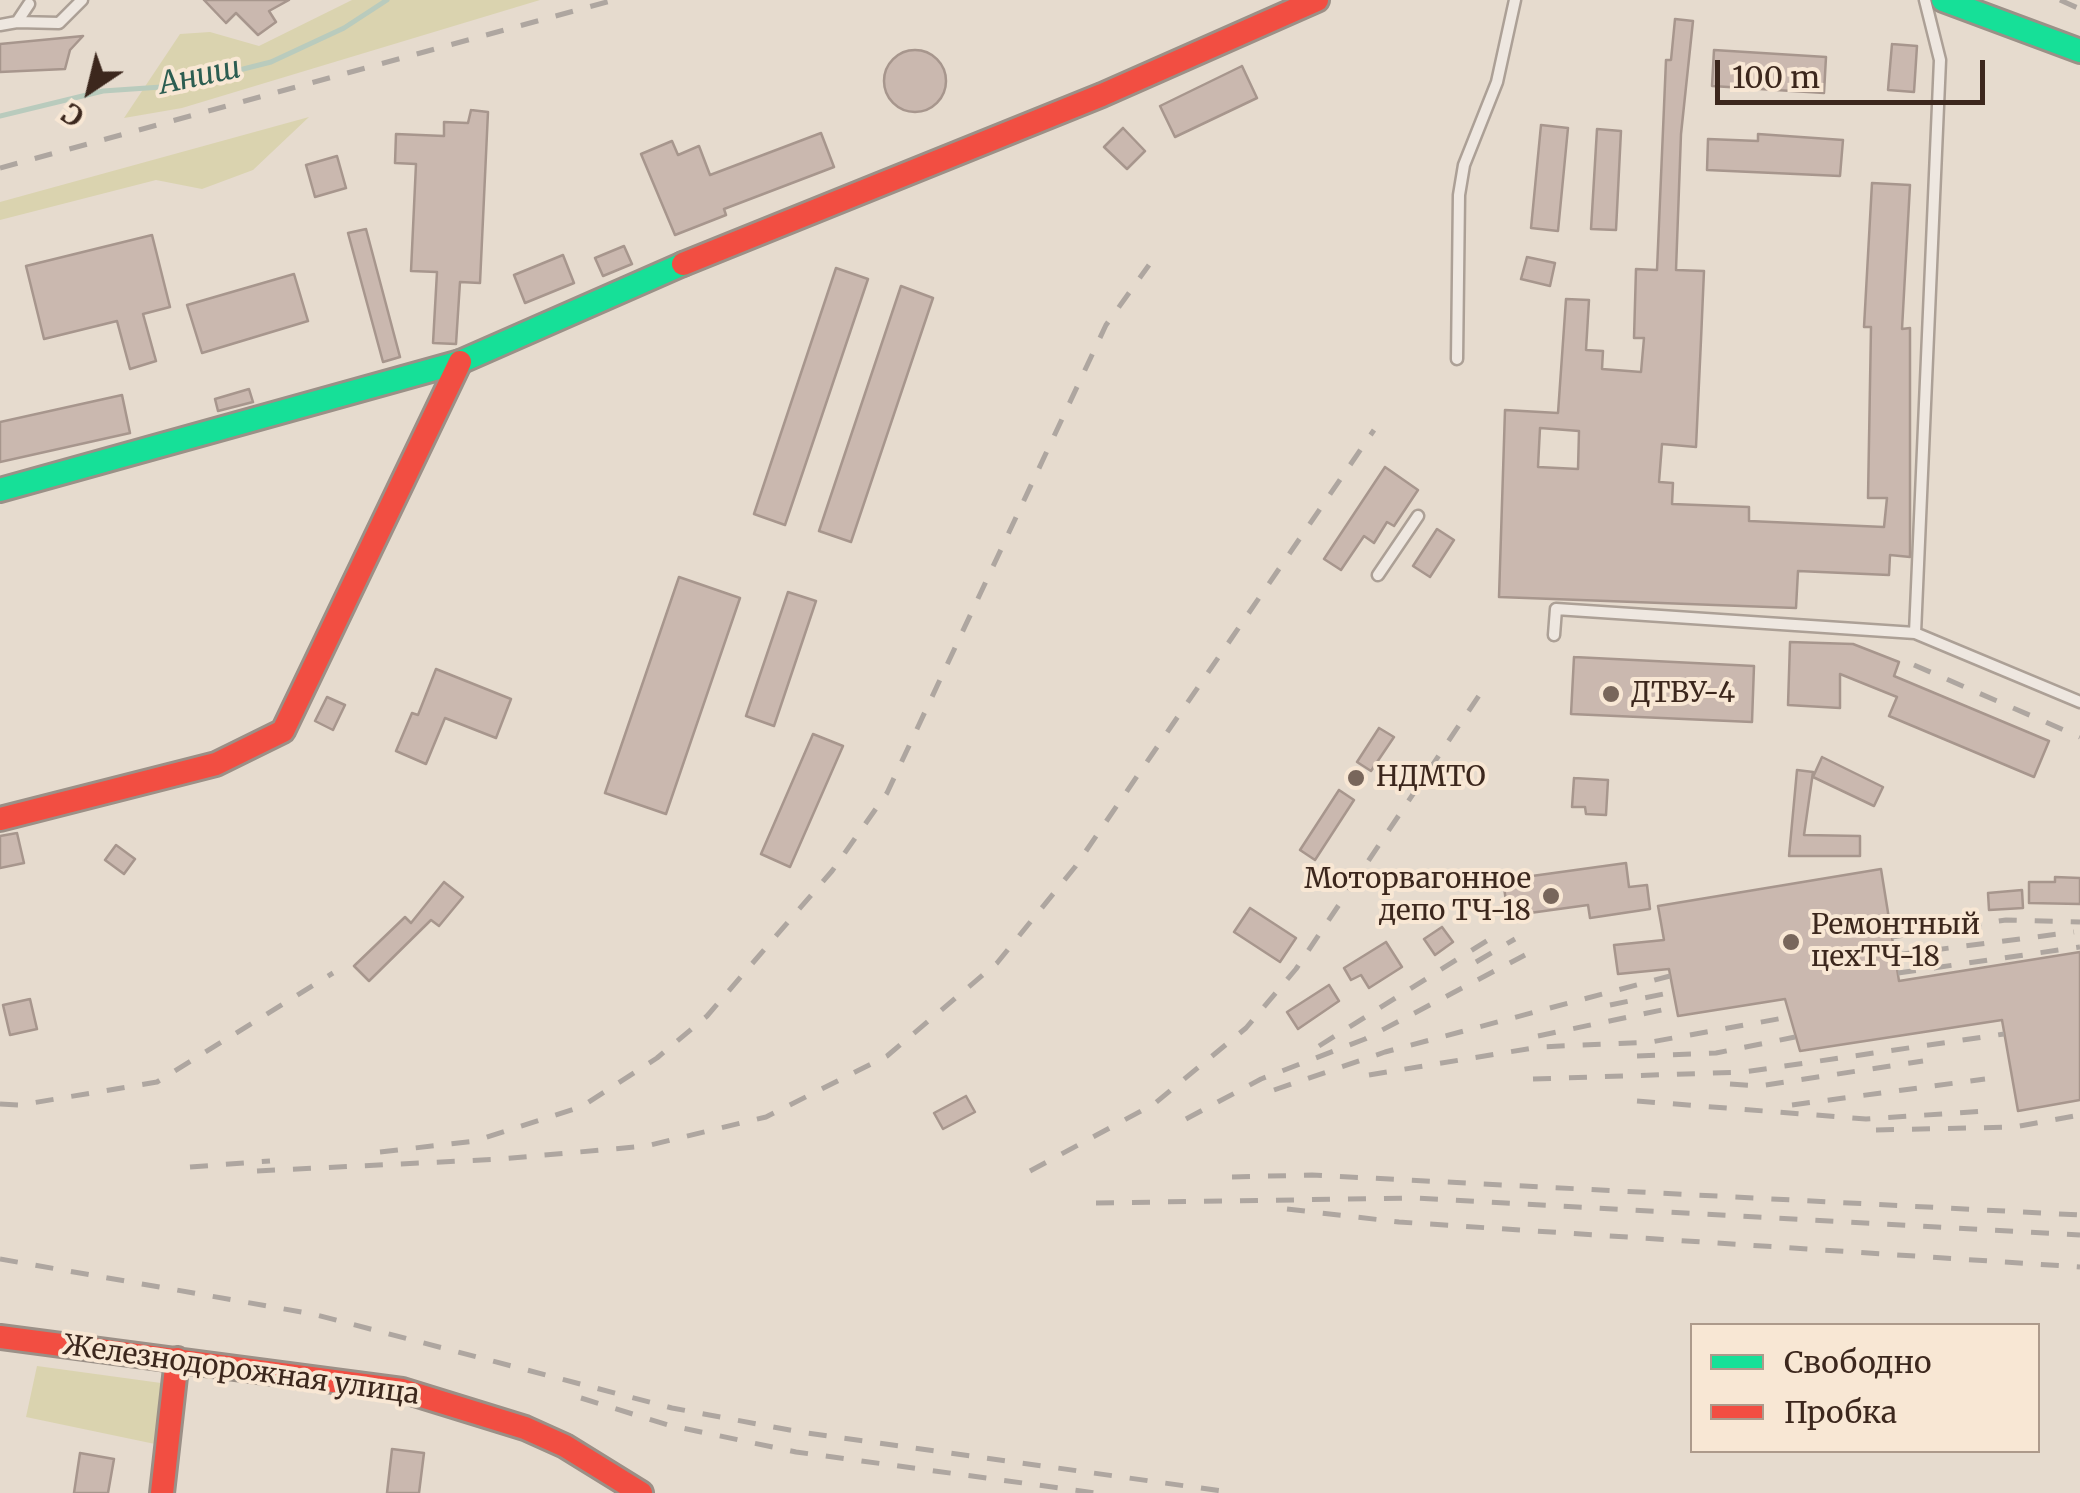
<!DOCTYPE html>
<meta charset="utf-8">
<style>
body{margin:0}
#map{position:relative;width:2080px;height:1493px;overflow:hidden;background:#e6dbce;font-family:Merriweather,serif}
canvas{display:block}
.legend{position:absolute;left:1690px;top:1323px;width:350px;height:130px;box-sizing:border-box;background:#f8e7d4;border:2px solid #ad9a8b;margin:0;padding:12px 18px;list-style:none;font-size:30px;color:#3c271d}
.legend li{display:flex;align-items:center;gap:20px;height:50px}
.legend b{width:50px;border:2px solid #ad9a8b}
.north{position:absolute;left:40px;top:40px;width:100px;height:100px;-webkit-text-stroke:8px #f8e7d4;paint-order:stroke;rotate:215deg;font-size:28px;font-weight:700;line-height:40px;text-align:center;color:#3c271d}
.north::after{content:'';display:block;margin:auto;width:35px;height:45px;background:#3c271d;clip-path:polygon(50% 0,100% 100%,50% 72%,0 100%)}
.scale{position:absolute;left:1715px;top:60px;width:270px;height:45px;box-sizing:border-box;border:5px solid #3c271d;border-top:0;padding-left:12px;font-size:30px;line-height:35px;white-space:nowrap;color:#3c271d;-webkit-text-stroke:8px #f8e7d4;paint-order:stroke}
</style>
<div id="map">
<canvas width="2080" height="1493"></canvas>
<ul class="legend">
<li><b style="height:12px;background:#16e098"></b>Свободно</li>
<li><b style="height:12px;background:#f24e42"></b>Пробка</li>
</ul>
<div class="north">С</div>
<div class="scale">100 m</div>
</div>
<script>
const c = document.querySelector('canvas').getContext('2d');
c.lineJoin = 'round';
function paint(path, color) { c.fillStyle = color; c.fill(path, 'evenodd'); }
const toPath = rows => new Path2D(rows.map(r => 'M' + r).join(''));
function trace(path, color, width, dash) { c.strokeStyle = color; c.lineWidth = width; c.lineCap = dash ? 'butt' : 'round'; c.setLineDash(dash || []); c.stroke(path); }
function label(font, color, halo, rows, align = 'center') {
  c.font = font + ' Merriweather,serif'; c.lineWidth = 8; c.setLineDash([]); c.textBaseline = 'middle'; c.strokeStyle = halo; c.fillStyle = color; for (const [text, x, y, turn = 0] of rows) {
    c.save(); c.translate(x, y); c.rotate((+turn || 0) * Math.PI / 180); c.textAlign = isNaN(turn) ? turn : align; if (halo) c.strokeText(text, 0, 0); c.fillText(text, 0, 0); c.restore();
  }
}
const green = toPath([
 [352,0,540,0,182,108,124,118,180,34,210,32,259,46],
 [309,117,253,170,202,189,156,180,0,220,0,202],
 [37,1366,161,1383,155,1444,26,1417]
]);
const stream = toPath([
 [0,116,103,91,176,86,271,62,344,28,387,0]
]);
const building = toPath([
 [204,0,289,0,269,11,276,22,258,35,236,13,226,23,204,0],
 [1675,19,1693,21,1681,134,1676,270,1704,271,1701,340,1696,447,1662,444,1659,482,1673,483,1672,504,1749,507,1749,521,1884,527,1887,498,1868,498,1871,327,1864,327,1872,183,1910,185,1902,329,1910,328,1910,557,1890,555,1889,575,1798,571,1796,608,1499,597,1505,410,1558,413,1566,299,1589,300,1586,350,1603,351,1602,369,1641,372,1644,338,1634,338,1636,269,1657,270,1666,60,1671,60,1675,19],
 [1540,428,1579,431,1578,469,1538,467,1540,428],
 [83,36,70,50,65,69,0,72,0,44,83,36],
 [1892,44,1917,46,1914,92,1888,90,1892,44],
 [1714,50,1826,57,1824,93,1712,86,1714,50],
 '884 81a31 31 0 1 1 62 0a31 31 0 1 1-62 0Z',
 [1242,66,1257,98,1175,137,1160,106,1242,66],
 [471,110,488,112,480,283,460,282,456,344,433,343,437,272,411,271,416,164,395,163,396,134,444,136,444,122,468,123,471,110],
 [1541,125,1568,128,1558,231,1531,228,1541,125],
 [1123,128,1145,151,1127,169,1104,147,1123,128],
 [1597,129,1621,131,1616,230,1591,229,1597,129],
 [821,133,834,167,724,209,726,215,675,235,641,154,672,141,678,155,699,146,710,175,821,133],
 [1758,134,1843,140,1840,176,1707,170,1708,139,1758,141,1758,134],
 [337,156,346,188,315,197,306,165,337,156],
 [366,229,400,357,383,362,348,233,366,229],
 [152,235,170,307,143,314,156,361,130,369,117,321,44,339,26,266,152,235],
 [624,246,632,264,603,276,595,258,624,246],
 [563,255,574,283,525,303,514,275,563,255],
 [1527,257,1555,263,1550,286,1521,279,1527,257],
 [836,268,868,279,785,525,754,514,836,268],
 [294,274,308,321,202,353,187,305,294,274],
 [901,286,933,298,851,542,819,531,901,286],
 [249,389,253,402,218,411,215,399,249,389],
 [122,395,130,433,0,462,0,422,122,395],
 [1385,467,1418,490,1394,526,1387,522,1374,543,1364,536,1341,570,1324,559,1385,467],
 [1437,529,1454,540,1430,577,1413,566,1437,529],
 [679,577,740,598,666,814,605,793,679,577],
 [788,592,816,601,774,726,746,716,788,592],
 [1790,642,1853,644,1899,662,1894,676,2049,741,2034,777,1889,716,1897,697,1840,674,1840,708,1788,705,1790,642],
 [1574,657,1754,666,1752,722,1571,714,1574,657],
 [436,669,511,699,496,738,445,718,426,764,396,751,412,713,418,715,436,669],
 [327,697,345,705,333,730,315,721,327,697],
 [1379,728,1394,737,1371,771,1357,762,1379,728],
 [813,734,843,746,790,867,761,854,813,734],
 [1822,757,1883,787,1874,806,1813,777,1822,757],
 [1797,770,1813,772,1804,835,1860,836,1860,856,1789,856,1797,770],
 [1574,778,1608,780,1606,815,1586,814,1585,807,1572,807,1574,778],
 [1339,790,1354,800,1315,860,1300,850,1339,790],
 [17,833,24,863,0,868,0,836,17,833],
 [116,845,135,859,124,874,105,860,116,845],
 [1626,863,1629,887,1647,885,1650,909,1590,918,1588,905,1508,916,1503,880,1626,863],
 [1881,869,1899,981,2080,952,2080,1100,2018,1111,2002,1020,1800,1051,1785,999,1678,1016,1669,969,1618,974,1614,945,1664,940,1658,906,1881,869],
 [2055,877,2080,878,2080,904,2029,903,2029,882,2055,882,2055,877],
 [444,882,463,897,439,926,431,920,369,981,354,966,405,917,411,923,444,882],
 [2022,890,2023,908,1989,910,1988,893,2022,890],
 [1250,908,1296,938,1280,962,1234,932,1250,908],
 [1442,927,1453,942,1435,955,1424,939,1442,927],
 [1386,942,1402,967,1369,988,1361,975,1351,980,1344,968,1386,942],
 [1329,985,1339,1001,1298,1029,1287,1012,1329,985],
 [30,999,37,1029,10,1035,3,1005,30,999],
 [966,1096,975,1112,943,1129,934,1113,966,1096],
 [392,1449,424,1453,419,1493,387,1493,392,1449],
 [80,1453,114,1459,108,1493,74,1493,80,1453]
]);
const lane = toPath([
 [17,22,59,23,82,0],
 [0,25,17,22,29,4],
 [1457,359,1459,195,1464,165,1497,82,1515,0],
 [1378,575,1418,516],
 [1915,633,1940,60,1925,0],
 [1554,635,1556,609,1915,633,2080,702]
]);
const fast = toPath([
 [1943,0,2080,51],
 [0,490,460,362,683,264]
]);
const jam = toPath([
 [683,264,1102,95,1317,0],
 [0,819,216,764,283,731,460,362],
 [0,1337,402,1390,525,1428,565,1446,641,1493],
 [162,1493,177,1359]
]);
const rail = toPath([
 [2060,0,2080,9],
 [0,168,614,0],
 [1914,665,2080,737],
 [1892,937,2006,920,2080,922],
 [1895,955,2074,932],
 [1476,962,1515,939],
 [1898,973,2080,947],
 [1610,1005,1673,992],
 [1538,1036,1676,1007],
 [1319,1046,1488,940],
 [1637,1056,1716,1053,1795,1037],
 [1369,1075,1539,1047,1651,1042,1789,1017],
 [1533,1079,1744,1072,2004,1034],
 [1730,1084,1759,1086,1923,1061],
 [1274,1090,1385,1052,1670,976],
 [1637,1101,1866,1119,1986,1111],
 [0,1104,20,1105,157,1082,333,973],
 [1792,1105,1985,1079],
 [1186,1119,1261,1079,1365,1039,1525,955],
 [1876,1130,2014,1127,2080,1115],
 [380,1152,475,1141,581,1107,657,1058,707,1016,832,871,887,793,1106,325,1149,265],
 [190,1167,270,1161],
 [257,1171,501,1159,646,1146,766,1117,887,1056,997,963,1075,867,1374,430],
 [1030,1171,1154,1104,1246,1028,1296,969,1484,688],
 [1232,1177,1312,1175,2080,1215],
 [1096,1203,1415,1198,2080,1235],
 [1287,1209,1399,1222,2080,1267],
 [0,1259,313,1314,672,1408,800,1432,1236,1493],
 [581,1398,668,1425,796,1452,1096,1493]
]);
const markers = [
 [1611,694,10,"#78665b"],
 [1356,778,10,"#78665b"],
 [1551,896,10,"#78665b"],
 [1791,942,10,"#78665b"]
];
const poiNames = [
 ["ДТВУ-4",1631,694],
 ["НДМТО",1376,778],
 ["Моторвагонное",1531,880,"right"],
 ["депо ТЧ-18",1531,912,"right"],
 ["Ремонтный",1811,926],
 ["цехТЧ-18",1811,958]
];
const streetNames = [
 ["Железнодорожная улица",241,1371,8]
];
const waterNames = [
 ["Аниш",200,77,-12]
];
paint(green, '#dad3af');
trace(stream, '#b9cbbd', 5);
paint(building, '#cab8af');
trace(building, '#a7968d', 2.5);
trace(lane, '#aca096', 15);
trace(fast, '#9b9087', 28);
trace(jam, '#9b9087', 28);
trace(lane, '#eee7e0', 10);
trace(fast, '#16e098', 22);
trace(jam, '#f24e42', 22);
trace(rail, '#aea6a0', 5, [18, 18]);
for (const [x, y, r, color] of markers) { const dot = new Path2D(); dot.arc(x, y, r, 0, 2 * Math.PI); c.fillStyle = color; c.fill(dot); trace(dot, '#f8e7d4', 4); }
label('28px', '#3c271d', '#f8e7d4', poiNames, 'left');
label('28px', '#3c271d', '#f8e7d4', streetNames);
label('italic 30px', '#2c5d51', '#f8e7d4', waterNames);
</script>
